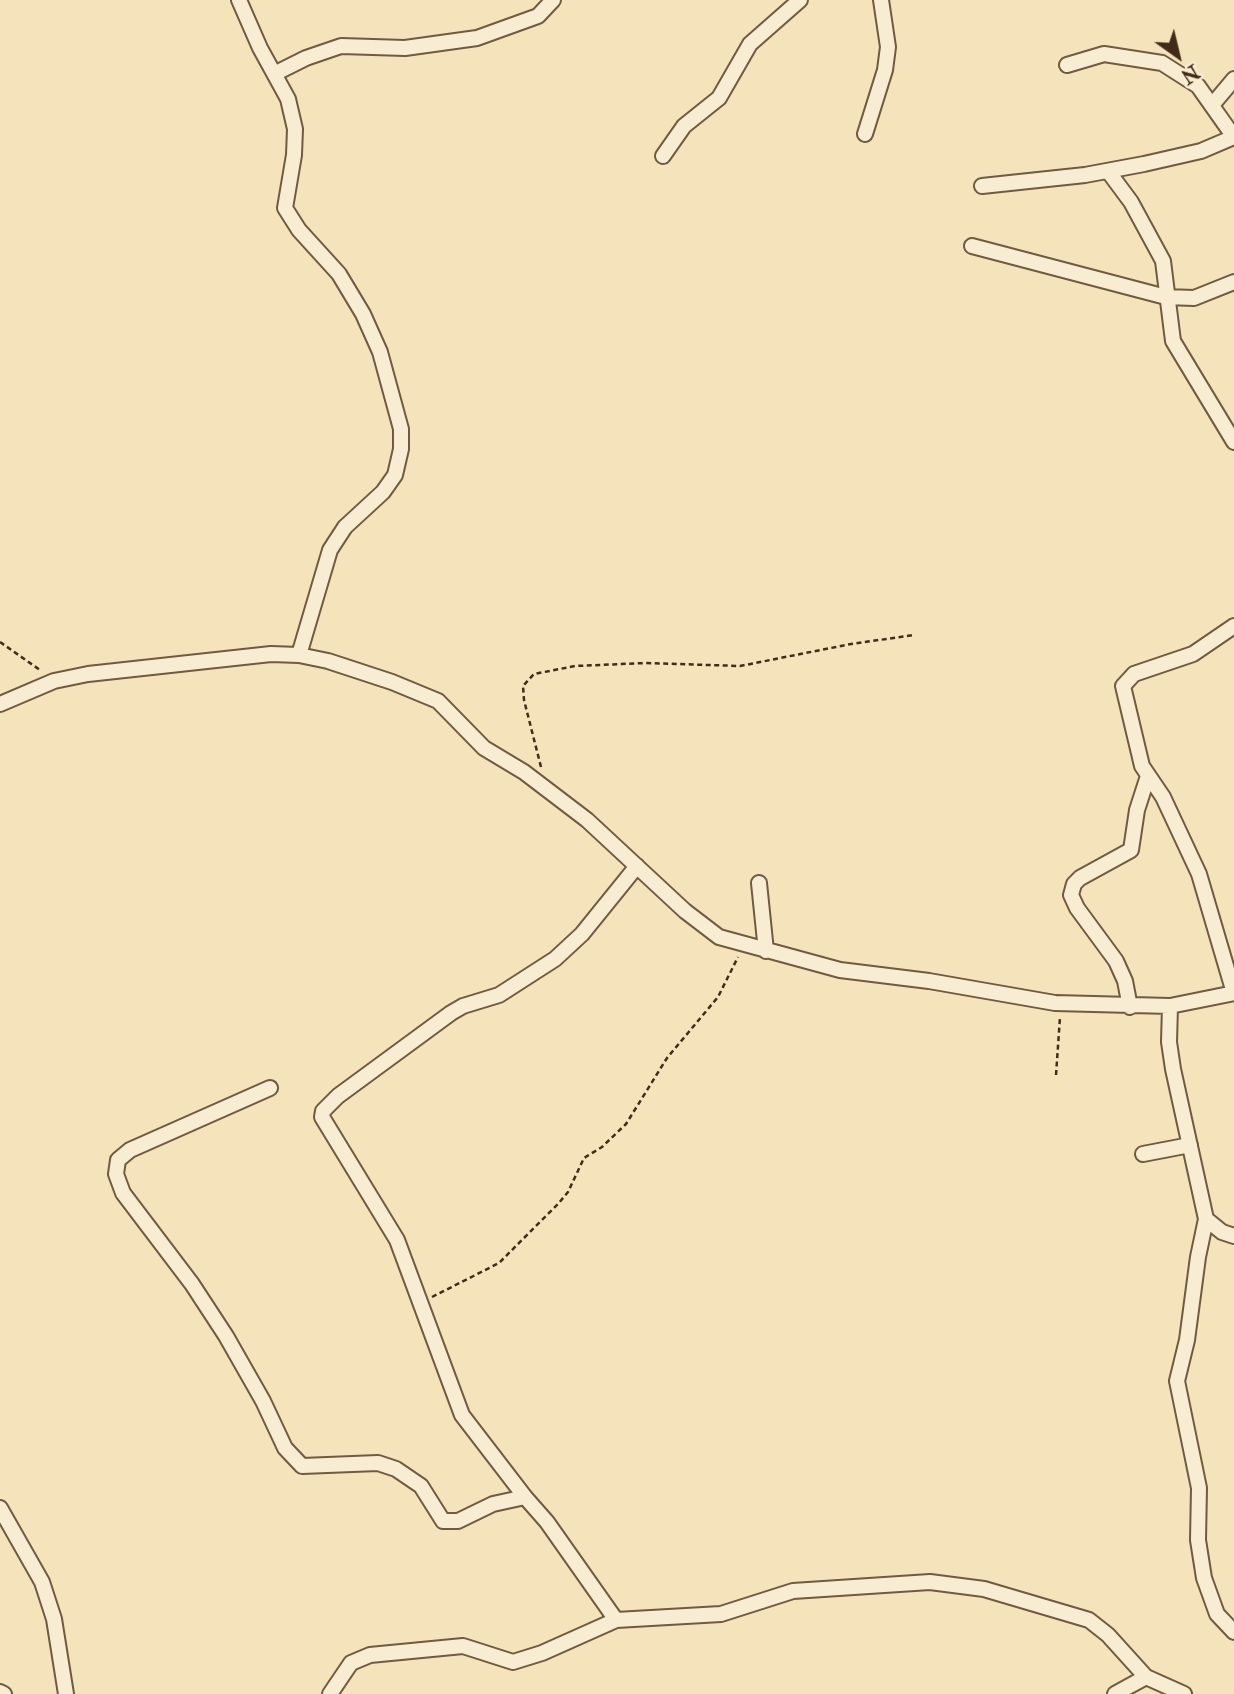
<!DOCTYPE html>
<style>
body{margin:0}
#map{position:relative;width:1234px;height:1694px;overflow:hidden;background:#f5e4bb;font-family:"IM FELL Double Pica",serif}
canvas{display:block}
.north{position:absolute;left:1143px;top:21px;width:70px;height:70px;-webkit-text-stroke:5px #f8edd3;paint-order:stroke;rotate:146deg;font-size:19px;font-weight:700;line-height:28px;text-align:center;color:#432c17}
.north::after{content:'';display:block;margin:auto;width:24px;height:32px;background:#432c17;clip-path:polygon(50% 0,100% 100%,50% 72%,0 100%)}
</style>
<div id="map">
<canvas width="1234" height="1694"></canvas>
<div class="north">N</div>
</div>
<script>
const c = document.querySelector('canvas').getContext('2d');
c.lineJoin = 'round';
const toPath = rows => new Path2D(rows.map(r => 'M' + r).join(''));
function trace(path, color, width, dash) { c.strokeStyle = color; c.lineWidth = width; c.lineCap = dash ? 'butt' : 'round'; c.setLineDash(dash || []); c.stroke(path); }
const path = toPath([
 [0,642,40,670],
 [541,767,524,700,523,686,534,674,575,666,646,663,740,666,851,644,914,635],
 [1056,1075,1060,1017],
 [432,1297,499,1263,558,1204,568,1192,584,1158,602,1147,626,1124,667,1058,718,997,738,957]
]);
const street = toPath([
 [239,0,260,48,288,99,295,129,294,155,285,208,299,230,339,274,363,314,380,352,401,429,401,449,395,475,383,492,345,527,330,550,299,655],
 [1067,65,1104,54,1162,63,1198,86,1234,137],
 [276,73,306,58,341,46,405,48,477,38,538,16,553,0],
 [1213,104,1234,79],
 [865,134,885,70,888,47,881,0],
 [663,156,684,126,719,98,750,44,800,0],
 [1108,171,1131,202,1163,261,1173,341,1234,442],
 [982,186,1085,175,1144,164,1201,151,1234,137],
 [972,246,1166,297,1194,298,1234,282],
 [1234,626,1193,654,1134,674,1123,686,1142,766,1163,797,1199,874,1234,993],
 [0,704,54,681,88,674,271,654,299,655,328,661,392,682,438,701,484,748,524,772,587,820,685,911,719,937,840,970,929,981,1055,1003,1170,1006,1234,993],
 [759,883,766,951],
 [1170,1006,1169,1042,1173,1069,1206,1219,1222,1232,1234,1236],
 [1130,1007,1125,981,1116,961,1077,908,1071,895,1074,884,1080,878,1131,850,1137,810,1148,776],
 [270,1088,130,1150,118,1160,116,1174,123,1193,192,1284,226,1336,263,1401,285,1448,302,1466,378,1463,396,1469,421,1486,443,1521,458,1521,493,1504,525,1497,547,1522,616,1620],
 [1143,1154,1190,1145],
 [1206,1219,1198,1257,1187,1340,1177,1381,1199,1488,1198,1540,1204,1578,1217,1614,1234,1632],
 [525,1497,462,1415,397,1240,322,1117,323,1111,338,1096,451,1013,463,1006,499,995,555,959,582,934,637,866],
 [0,1508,42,1582,54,1619,66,1694],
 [0,1692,4,1694],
 [330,1694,351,1663,370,1655,463,1646,513,1662,542,1653,616,1620,721,1614,793,1591,930,1582,984,1589,1089,1620,1108,1635,1146,1677,1184,1694],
 [1115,1694,1146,1677]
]);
trace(street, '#705a40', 18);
trace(path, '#432c17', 2.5, [5, 3.5]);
trace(street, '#f8edd3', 14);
</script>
